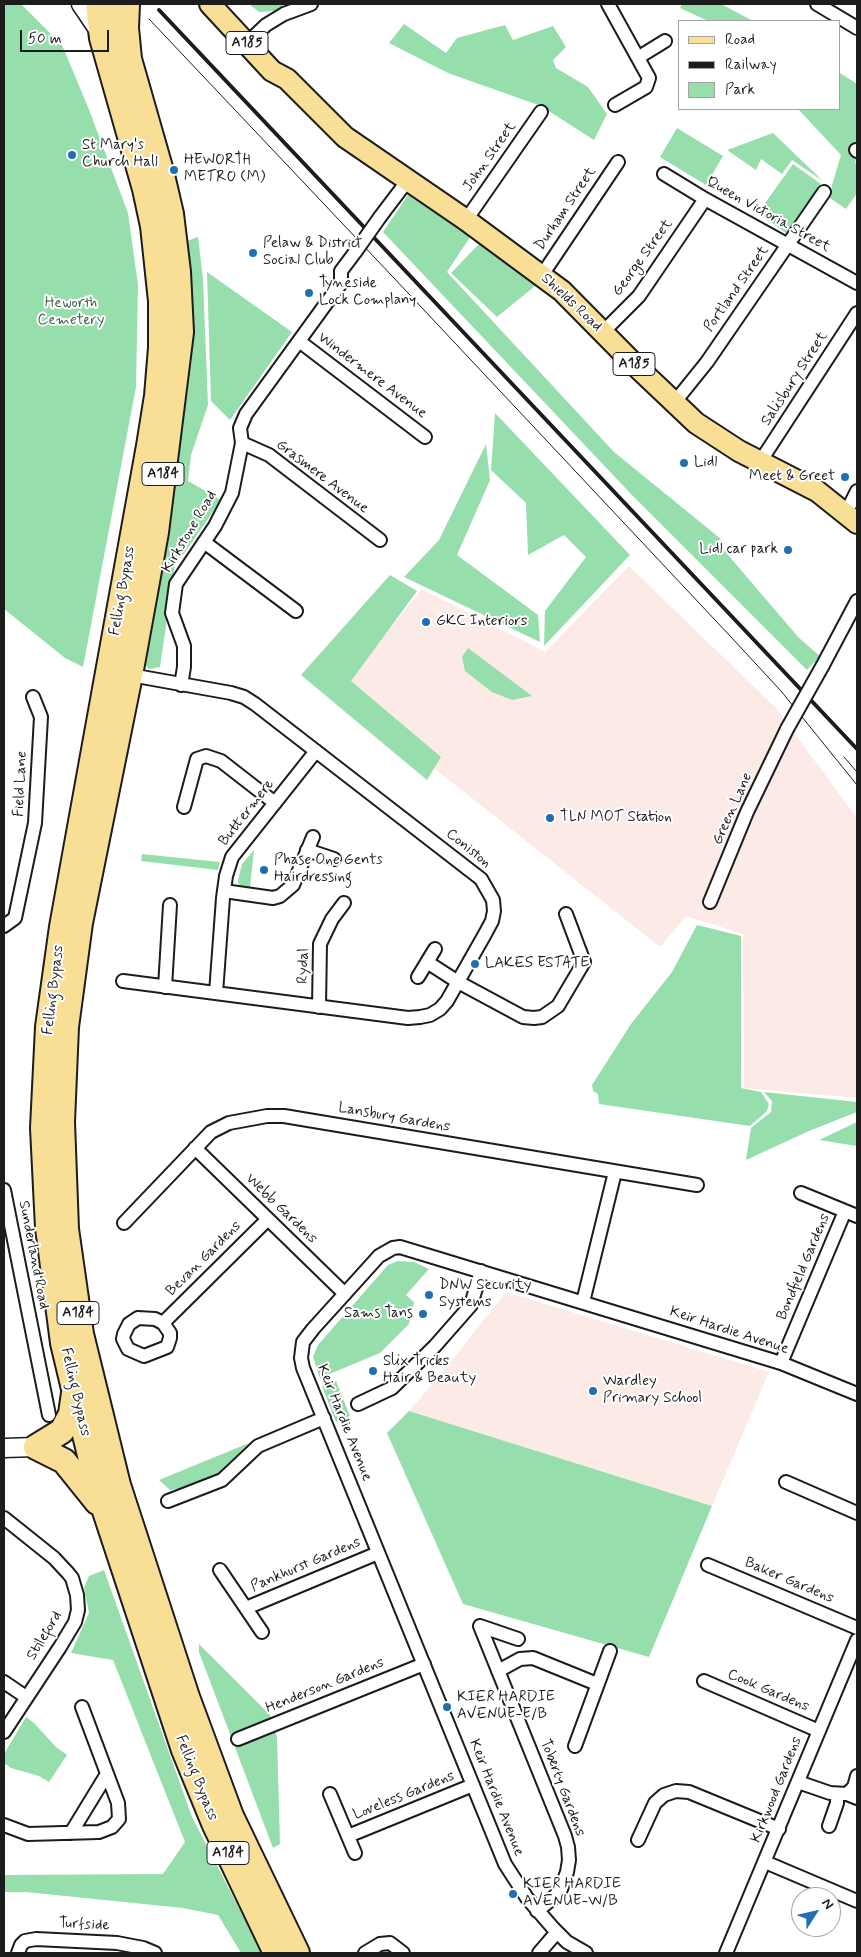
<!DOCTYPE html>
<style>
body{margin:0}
#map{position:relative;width:861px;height:1957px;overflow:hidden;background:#fff;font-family:Mynerve,sans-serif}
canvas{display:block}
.frame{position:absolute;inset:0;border:5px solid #1c1c1c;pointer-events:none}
.legend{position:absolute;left:678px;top:20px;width:162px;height:90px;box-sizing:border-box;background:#fff;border:1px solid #a4a4a4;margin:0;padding:6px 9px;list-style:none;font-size:15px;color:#1c1c1c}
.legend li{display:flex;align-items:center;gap:10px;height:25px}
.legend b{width:25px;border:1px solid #a4a4a4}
.north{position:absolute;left:791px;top:1887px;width:50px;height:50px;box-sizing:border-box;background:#fff;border:1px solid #a4a4a4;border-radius:50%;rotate:55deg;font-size:14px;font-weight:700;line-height:20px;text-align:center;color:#1c1c1c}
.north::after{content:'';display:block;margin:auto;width:18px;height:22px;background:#1f6fb2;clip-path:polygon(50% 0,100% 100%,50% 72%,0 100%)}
.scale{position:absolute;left:20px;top:30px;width:89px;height:22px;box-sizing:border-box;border:2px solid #1c1c1c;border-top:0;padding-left:6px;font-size:15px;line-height:18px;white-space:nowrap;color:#1c1c1c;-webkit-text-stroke:4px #fff;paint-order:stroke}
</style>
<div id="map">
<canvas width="861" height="1957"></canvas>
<div class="frame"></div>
<ul class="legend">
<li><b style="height:6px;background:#f9df96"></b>Road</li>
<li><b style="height:6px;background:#1c1c1c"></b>Railway</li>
<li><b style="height:14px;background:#96deac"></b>Park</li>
</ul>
<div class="north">N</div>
<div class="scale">50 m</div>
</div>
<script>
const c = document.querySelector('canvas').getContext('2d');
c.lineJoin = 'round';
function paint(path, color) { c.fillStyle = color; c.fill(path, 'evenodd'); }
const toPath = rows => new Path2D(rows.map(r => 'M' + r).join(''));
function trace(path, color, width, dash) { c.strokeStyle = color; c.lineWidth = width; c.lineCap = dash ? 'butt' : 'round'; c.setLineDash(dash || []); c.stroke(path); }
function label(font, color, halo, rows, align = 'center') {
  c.font = font + ' Mynerve,sans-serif'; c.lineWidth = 4; c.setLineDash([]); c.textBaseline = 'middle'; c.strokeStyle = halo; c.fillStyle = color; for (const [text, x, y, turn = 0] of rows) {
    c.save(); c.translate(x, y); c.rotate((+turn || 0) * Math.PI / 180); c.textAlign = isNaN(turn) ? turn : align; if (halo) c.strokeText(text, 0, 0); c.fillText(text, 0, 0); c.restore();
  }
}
const built = toPath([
 [629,566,775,707,857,818,857,1098,744,1088,743,934,686,916,660,947,338,692,422,589,545,652],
 [506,1292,769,1372,712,1506,409,1411,449,1364]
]);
const green = toPath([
 [4,4,21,4,62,45,88,107,128,213,138,285,136,387,83,667,65,658,4,609],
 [249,4,286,4,274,11,259,12],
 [682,4,721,4,753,21,708,21,680,8],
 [404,24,446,53,457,38,505,25,513,40,553,26,566,47,553,60,556,68,588,87,607,114,594,140,541,106,448,73,389,43],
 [840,73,857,84,857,146,852,152,857,157,855,162,857,166,857,193,846,209,830,198,832,185,841,155,798,109,840,109],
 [677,128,723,156,706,185,660,157],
 [773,133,823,181,792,160,782,174,761,159,756,170,727,150],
 [793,164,821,184,786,233,758,213],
 [408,195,470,237,447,272,614,452,721,539,717,542,799,638,820,656,807,670,631,494,383,232],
 [198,237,203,279,208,405,191,455,188,481,221,500,181,558,176,557,160,667,149,669,142,662,189,362,187,241],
 [479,244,535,286,497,317,451,273],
 [207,272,292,332,230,420,211,401],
 [495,413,630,555,544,646,545,611,586,557,564,535,528,555,526,503,491,470],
 [486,444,490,480,457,555,538,615,540,642,404,577,439,540],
 [390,575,417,591,351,681,441,757,427,780,301,675],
 [468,648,532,696,512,700,492,692,465,671,462,657],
 [254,850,250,887,241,886,238,883,238,880,242,864],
 [142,854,220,862,218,870,141,861],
 [697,925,741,936,741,1088,761,1092,769,1104,767,1111,750,1126,599,1104,598,1094,593,1091,592,1085,631,1024,672,972],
 [764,1092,857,1102,857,1112,809,1131,746,1160,751,1128,771,1112,772,1101],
 [857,1122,857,1146,819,1140],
 [398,1261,414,1262,429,1269,406,1295,414,1302,409,1324,380,1353,320,1378,313,1357,318,1345,388,1265],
 [336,1381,350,1416,336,1422,322,1386],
 [409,1411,712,1506,649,1657,463,1604,387,1433],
 [249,1443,217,1474,183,1488,170,1490,159,1480],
 [104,1570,192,1817,262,1953,241,1953,218,1915,183,1908,26,1892,4,1892,4,1875,163,1874,185,1842,113,1660,71,1653,89,1613,84,1588,89,1576],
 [199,1644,270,1715,277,1737,280,1844,273,1848,199,1652],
 [26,1717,34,1723,56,1747,67,1755,49,1782,39,1776,11,1768,4,1763,4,1754]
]);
const street = toPath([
 [608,4,649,78,646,87,615,105],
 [817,4,857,28],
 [247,43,266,25,284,14,311,4],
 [639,57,665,41],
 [856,150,857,151],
 [664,174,705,199,857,283],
 [380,217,408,180],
 [466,220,541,112],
 [542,275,618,162],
 [602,333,639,296,705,199],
 [299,341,425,437],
 [674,403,707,362,824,192],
 [242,443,269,455,380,540],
 [760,462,857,313],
 [846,513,857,491],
 [204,542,296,611],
 [823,665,857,601],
 [181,685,184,667,184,646,172,613,176,584,215,526,232,493,242,443,240,428,246,414,341,283,341,271,356,251],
 [184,807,197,759,206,756,221,761,275,803],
 [307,850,334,859],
 [224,891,273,898,280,896,293,885,313,837],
 [710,902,747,812,787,729],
 [4,926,15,918,35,823,41,717,33,697],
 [427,962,458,982,523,1017,534,1018,542,1017,558,1006,584,962,566,914],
 [418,977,435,949],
 [123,981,408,1018,420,1017,430,1015,440,1009,447,1001,485,934,492,921,494,911,493,900,481,879,255,704,244,697,231,693,125,674],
 [165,987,170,905],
 [216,993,223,898,226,876,232,857,316,751],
 [319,1007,320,944,332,919,344,903],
 [195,1148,345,1294],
 [4,1190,49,1415],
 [801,1193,857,1216],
 [124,1223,211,1132,229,1123,267,1116,284,1116,697,1185],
 [583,1302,615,1172],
 [138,1318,155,1319,163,1323,170,1333,170,1338,167,1347,144,1356,128,1349,123,1339,124,1334,129,1324,138,1318],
 [163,1323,268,1219],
 [781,1363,845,1211],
 [358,1404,392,1388,435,1346,471,1305,481,1271],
 [786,1482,857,1513],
 [168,1501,222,1480,258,1446,324,1418],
 [4,1518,54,1558,68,1573,72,1578,77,1595,78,1610,75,1622,60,1647,4,1732],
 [708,1565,857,1628],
 [220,1570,262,1632],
 [246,1608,378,1553],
 [480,1626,565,1836,568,1847,569,1860,567,1872,561,1889,554,1897,537,1911],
 [480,1626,518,1639],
 [498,1671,520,1659,533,1658,597,1684],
 [704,1681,819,1731],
 [4,1682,26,1697],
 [238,1739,424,1664],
 [575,1746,610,1651],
 [798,1782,830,1793,847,1794,857,1798],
 [330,1794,355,1853],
 [847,1794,854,1787,857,1776],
 [4,1825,28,1834,99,1832,112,1827,119,1819,118,1803,82,1707],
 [829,1826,837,1803,837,1794],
 [71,1833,107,1774],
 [348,1836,473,1785],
 [638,1840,655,1803,664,1795,676,1791,689,1792,779,1829],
 [765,1862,857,1901],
 [18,1953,21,1945,25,1941,36,1939,117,1943,143,1948,155,1953],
 [365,1953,380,1944,390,1943,403,1953],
 [539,1953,557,1932],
 [586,1953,567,1942,553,1928,527,1898,505,1864,303,1368,301,1358,303,1342,313,1329,379,1256,393,1248,400,1247,781,1363,857,1394],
 [726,1953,857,1640]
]);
const secondary = toPath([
 [81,4,100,32],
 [4,1448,36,1447]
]);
const primary = toPath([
 [210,4,272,71,287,79,345,137,466,220,562,291,638,368,696,423,739,451,817,491,857,523],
 [111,51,113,39,112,4]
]);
const highway = toPath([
 [98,4,102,38,145,189,153,226,161,301,161,348,157,396,149,446,62,927,48,1027,43,1128,48,1228,63,1343,99,1493,184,1750,214,1823,276,1953],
 [127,4,126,28,129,59,161,171,171,214,178,272,181,332,156,532,130,675,80,923,66,1027,62,1122,66,1229,81,1334,118,1485,187,1697,231,1816,297,1953],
 [36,1447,64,1461,97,1502],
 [36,1447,62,1431,71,1414,74,1393]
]);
const tram = toPath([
 [149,19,393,277,731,637,781,691,857,785],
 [844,757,857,772]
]);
const rail = toPath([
 [159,10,857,749]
]);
const streetBridge = toPath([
 [356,251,380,217],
 [787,729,823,665]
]);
const markers = [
 [72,155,5,"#1f6fb2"],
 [174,170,5,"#1f6fb2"],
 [253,253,5,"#1f6fb2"],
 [309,293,5,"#1f6fb2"],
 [684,463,5,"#1f6fb2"],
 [845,477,5,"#1f6fb2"],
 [788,550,5,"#1f6fb2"],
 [426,622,5,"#1f6fb2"],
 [550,818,5,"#1f6fb2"],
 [264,870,5,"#1f6fb2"],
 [475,964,5,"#1f6fb2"],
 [429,1295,5,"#1f6fb2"],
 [423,1314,5,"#1f6fb2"],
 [373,1371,5,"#1f6fb2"],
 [593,1391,5,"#1f6fb2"],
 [447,1707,5,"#1f6fb2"],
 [513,1894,5,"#1f6fb2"]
];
const shields = [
 [247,43,42],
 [634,364,42],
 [163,474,42],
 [78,1313,42],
 [228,1853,42]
];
const shieldNames = [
 ["A185",247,43],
 ["A185",634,364],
 ["A184",163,474],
 ["A184",78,1313],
 ["A184",228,1853]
];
const poiNames = [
 ["St Mary's",82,146],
 ["Church Hall",82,163],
 ["HEWORTH",184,161],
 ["METRO (M)",184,178],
 ["Pelaw & District",263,244],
 ["Social Club",263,261],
 ["Tyneside",319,284],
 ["Lock Complany",319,301],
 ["Lidl",694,463],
 ["Meet & Greet",835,477,"right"],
 ["Lidl car park",778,550,"right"],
 ["GKC Interiors",436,622],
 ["TLN MOT Station",560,818],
 ["Phase One Gents",274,861],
 ["Hairdressing",274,878],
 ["LAKES ESTATE",485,964],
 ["DNW Security",439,1286],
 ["Systems",439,1303],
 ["Sams Tans",413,1314,"right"],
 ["Slix Tricks",383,1362],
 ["Hair & Beauty",383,1379],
 ["Wardley",603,1382],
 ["Primary School",603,1399],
 ["KIER HARDIE",457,1698],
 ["AVENUE-E/B",457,1715],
 ["KIER HARDIE",523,1885],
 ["AVENUE-W/B",523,1902]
];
const streetNames = [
 ["John Street",490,157,-55],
 ["Durham Street",566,209,-56],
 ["Queen Victoria Street",768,215,29],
 ["George Street",643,258,-54],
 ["Portland Street",737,289,-55],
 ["Shields Road",571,303,43],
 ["Windermere Avenue",372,376,37],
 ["Salisbury Street",795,379,-57],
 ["Grasmere Avenue",322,477,37],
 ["Kirkstone Road",190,532,-59],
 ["Felling Bypass",123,591,-80],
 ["Field Lane",21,784,-87],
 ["Green Lane",733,809,-66],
 ["Buttermere",247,813,-52],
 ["Coniston",468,849,39],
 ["Rydal",304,966,-88],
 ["Felling Bypass",54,990,-83],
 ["Lansbury Gardens",394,1118,10],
 ["Webb Gardens",281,1209,44],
 ["Sunderland Road",33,1255,79],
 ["Bevan Gardens",204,1259,-45],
 ["Bondfield Gardens",804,1267,-67],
 ["Keir Hardie Avenue",729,1331,18],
 ["Felling Bypass",75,1392,77],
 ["Keir Hardie Avenue",344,1423,68],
 ["Pankhurst Gardens",306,1565,-23],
 ["Baker Gardens",789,1581,23],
 ["Stileford",45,1636,-59],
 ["Henderson Gardens",325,1686,-22],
 ["Cook Gardens",768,1691,23],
 ["Felling Bypass",196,1778,68],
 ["Toberty Gardens",562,1788,69],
 ["Kirkwood Gardens",777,1790,-68],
 ["Loveless Gardens",404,1796,-22],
 ["Keir Hardie Avenue",496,1798,68],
 ["Turfside",84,1925,3]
];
const parkNames = [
 ["Heworth",71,304],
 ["Cemetery",71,321]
];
paint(built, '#fceae7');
paint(green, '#96deac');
trace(street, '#1c1c1c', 16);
trace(secondary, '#1c1c1c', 21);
trace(primary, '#1c1c1c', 24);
trace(highway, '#1c1c1c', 28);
trace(street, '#fff', 12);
trace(secondary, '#fff', 18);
trace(primary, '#f9df96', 20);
trace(highway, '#f9df96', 24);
trace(tram, '#1c1c1c', 1);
trace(rail, '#1c1c1c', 4);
trace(streetBridge, '#1c1c1c', 16, []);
trace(streetBridge, '#fff', 12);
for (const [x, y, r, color] of markers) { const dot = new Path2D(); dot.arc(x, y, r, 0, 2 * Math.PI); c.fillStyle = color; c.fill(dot); trace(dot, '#fff', 2); }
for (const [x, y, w] of shields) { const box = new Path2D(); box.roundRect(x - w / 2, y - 11.5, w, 23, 4); c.fillStyle = '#fff'; c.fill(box); trace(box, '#1c1c1c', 1); }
label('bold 14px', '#1c1c1c', null, shieldNames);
label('15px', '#1c1c1c', '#fff', poiNames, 'left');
label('15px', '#1c1c1c', '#fff', streetNames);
label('15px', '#47604e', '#fff', parkNames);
</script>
